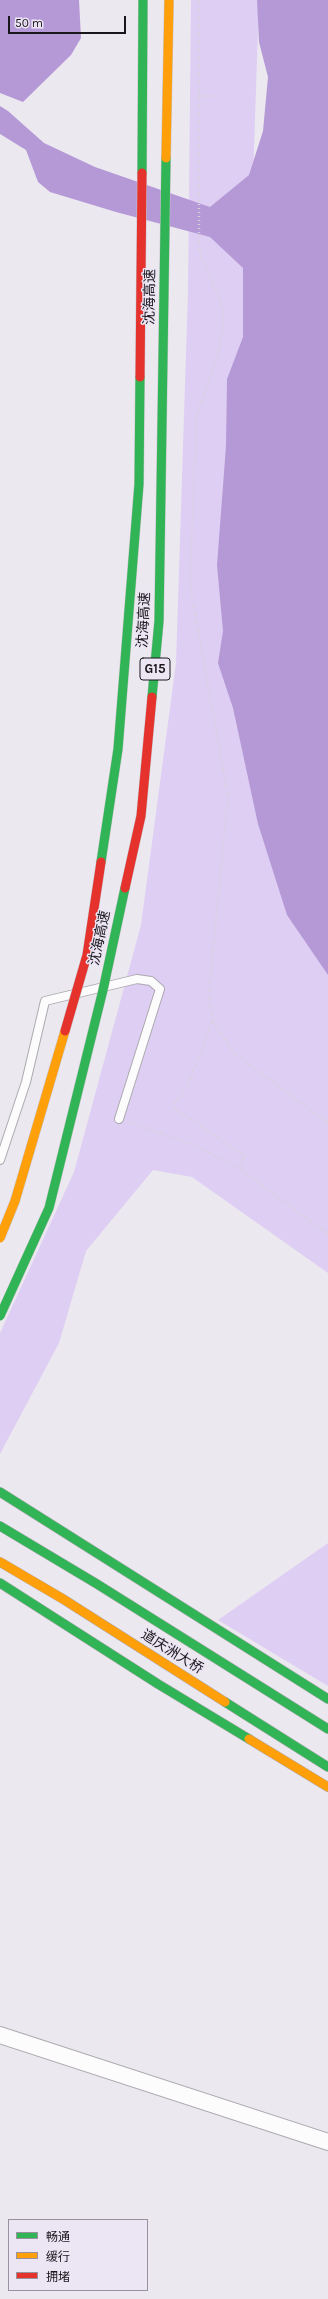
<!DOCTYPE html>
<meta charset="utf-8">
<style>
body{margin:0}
#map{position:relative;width:328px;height:2299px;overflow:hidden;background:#ece8f0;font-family:Karla,"Noto Sans SC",sans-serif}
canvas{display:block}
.legend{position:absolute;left:8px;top:2219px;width:140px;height:72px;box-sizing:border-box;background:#ebe5f4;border:1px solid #97929e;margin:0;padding:5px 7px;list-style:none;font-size:12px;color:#19161c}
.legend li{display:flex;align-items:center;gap:8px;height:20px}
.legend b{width:20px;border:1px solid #97929e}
.scale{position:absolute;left:8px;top:16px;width:118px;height:18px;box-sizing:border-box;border:2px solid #19161c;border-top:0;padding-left:5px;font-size:12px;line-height:14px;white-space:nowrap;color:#19161c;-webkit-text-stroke:3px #ebe5f4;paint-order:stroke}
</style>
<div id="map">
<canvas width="328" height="2299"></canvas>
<ul class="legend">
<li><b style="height:5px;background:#30b455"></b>畅通</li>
<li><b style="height:5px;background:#ff9f0a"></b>缓行</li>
<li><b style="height:5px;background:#e5322d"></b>拥堵</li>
</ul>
<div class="scale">50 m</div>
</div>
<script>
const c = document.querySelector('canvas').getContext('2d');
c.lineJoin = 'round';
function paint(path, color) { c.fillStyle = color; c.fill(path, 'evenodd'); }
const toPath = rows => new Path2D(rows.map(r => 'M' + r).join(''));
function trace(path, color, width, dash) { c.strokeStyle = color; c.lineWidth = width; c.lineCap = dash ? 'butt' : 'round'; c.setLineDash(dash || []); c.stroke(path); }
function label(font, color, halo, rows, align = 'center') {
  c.font = font + ' Karla,"Noto Sans SC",sans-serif'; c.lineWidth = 3; c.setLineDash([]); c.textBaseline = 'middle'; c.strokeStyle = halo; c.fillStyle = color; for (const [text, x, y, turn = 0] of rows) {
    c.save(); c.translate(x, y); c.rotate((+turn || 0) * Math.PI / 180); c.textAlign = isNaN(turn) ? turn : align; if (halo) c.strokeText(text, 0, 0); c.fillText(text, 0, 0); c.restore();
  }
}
const green = toPath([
 [191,0,259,0,242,507,328,951,328,1273,192,1177,153,1170,86,1251,59,1343,0,1454,0,1333,74,1172,141,925,176,663,188,291],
 [328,1543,328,1686,218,1620]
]);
const water = toPath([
 [0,0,79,0,81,38,71,55,23,102,0,93],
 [257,0,328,0,328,975,287,915,258,824,233,708,218,663,223,631,217,565,226,446,227,379,243,337,243,268,210,237,116,212,50,192,38,182,26,150,0,134,0,106,8,111,44,143,95,167,210,207,249,175,263,131,268,77,259,42]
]);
const path = toPath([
 [199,0,199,245,201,256,219,297,223,310,223,328,219,350,197,414,190,575,191,592,228,795,209,993,210,1006,213,1022,235,1054,328,1123],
 [199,96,222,96],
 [213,1019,189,1083,172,1107,244,1155,240,1169],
 [130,1122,198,1147,240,1169,328,1234]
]);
const lane = toPath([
 [0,1160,26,1082,45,1001,137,979,151,981,160,989,119,1119]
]);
const street = toPath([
 [0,2035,328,2142]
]);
const fast = toPath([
 [0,1492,328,1699],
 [0,1526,97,1584,328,1729],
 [0,1583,158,1684,249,1739],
 [225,1702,328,1767]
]);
const slow = toPath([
 [0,1562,63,1599,225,1702],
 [249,1739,328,1787]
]);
const fastBridge = toPath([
 [142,173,143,0],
 [152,697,159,621,166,158],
 [101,862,118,749,139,484,140,377],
 [0,1316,49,1208,103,990,125,888]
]);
const slowBridge = toPath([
 [166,158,169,0],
 [0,1238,15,1201,65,1031]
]);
const jamBridge = toPath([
 [140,377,142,173],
 [125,888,141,816,152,697],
 [65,1031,87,955,101,862]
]);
const shields = [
 [155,669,30]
];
const shieldNames = [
 ["G15",155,669]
];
const streetNames = [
 ["沈海高速",150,297,-89],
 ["沈海高速",144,620,-87],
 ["沈海高速",100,938,-78],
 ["道庆洲大桥",172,1652,32]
];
paint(green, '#decef3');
paint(water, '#b599d7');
trace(lane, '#aca9af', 10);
trace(street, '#aca9af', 18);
trace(fast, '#aca9af', 10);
trace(slow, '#aca9af', 10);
trace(path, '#d3d2d5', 2.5, [1, 3]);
trace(lane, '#fcfcfd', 8);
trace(street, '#fcfcfd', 16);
trace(fast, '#30b455', 9);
trace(slow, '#ff9f0a', 9);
trace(fastBridge, '#c5c4c8', 10, []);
trace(slowBridge, '#c5c4c8', 10, []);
trace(jamBridge, '#c5c4c8', 10, []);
trace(fastBridge, '#30b455', 9);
trace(slowBridge, '#ff9f0a', 9);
trace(jamBridge, '#e5322d', 9);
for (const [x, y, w] of shields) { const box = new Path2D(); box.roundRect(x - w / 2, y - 11, w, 22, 3); c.fillStyle = '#ebe5f4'; c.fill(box); trace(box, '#19161c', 1); }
label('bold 13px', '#19161c', null, shieldNames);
label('14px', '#19161c', '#ebe5f4', streetNames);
</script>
